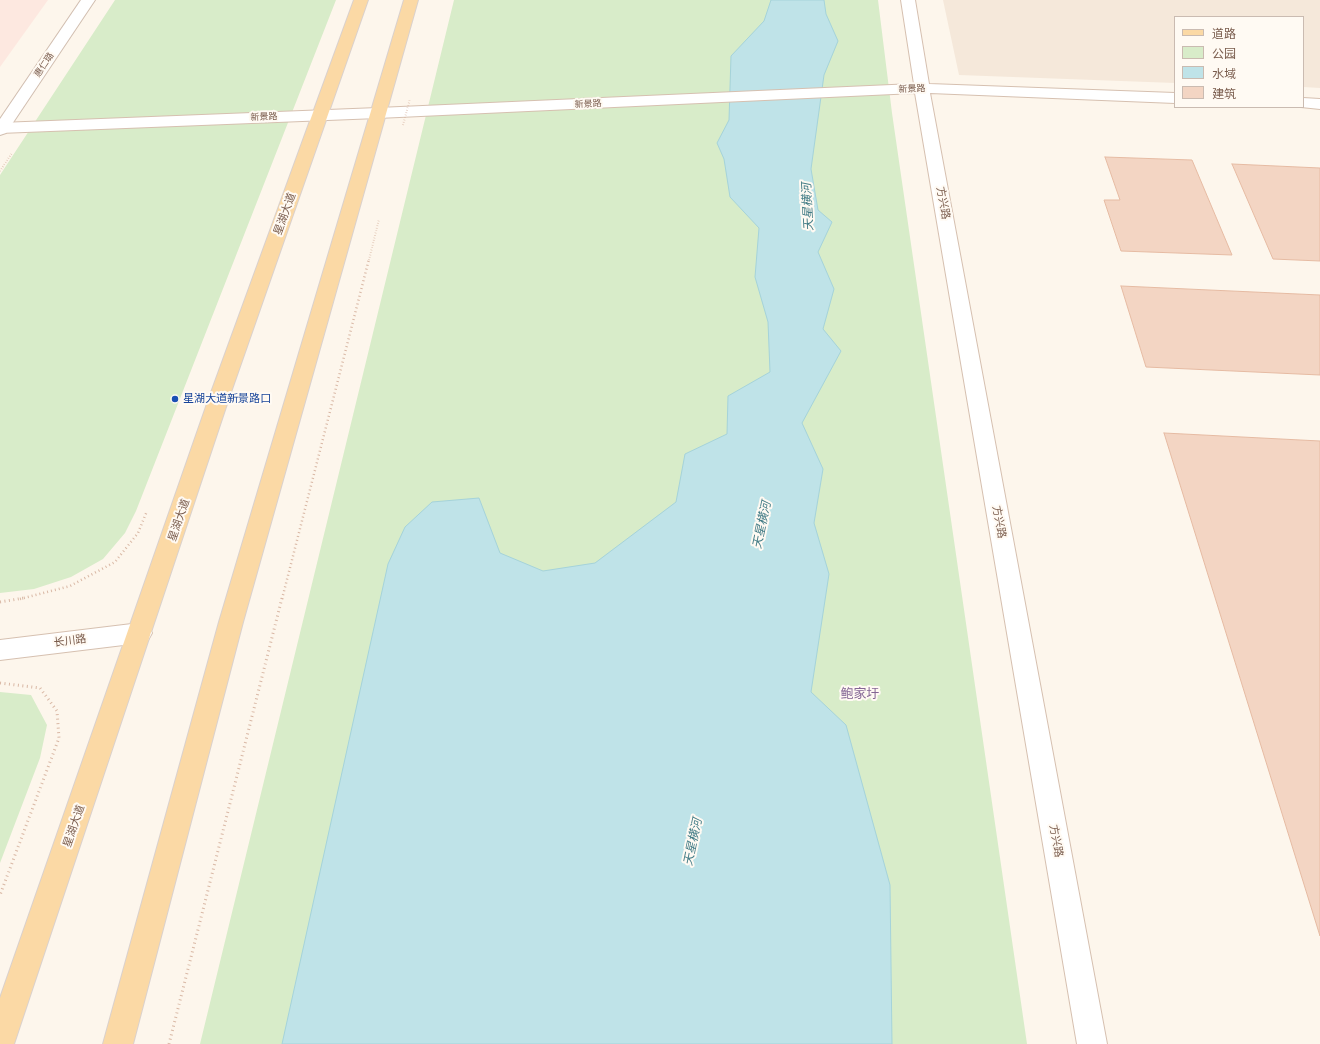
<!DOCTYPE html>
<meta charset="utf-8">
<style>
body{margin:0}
#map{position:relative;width:1320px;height:1044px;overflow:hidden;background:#fdf6ec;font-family:Raleway,"Noto Sans SC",sans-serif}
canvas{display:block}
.legend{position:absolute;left:1174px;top:16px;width:130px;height:92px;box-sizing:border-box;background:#fffaf3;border:1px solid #cabbb1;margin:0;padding:5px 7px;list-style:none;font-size:12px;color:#7a5c4d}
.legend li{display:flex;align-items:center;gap:8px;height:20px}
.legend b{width:20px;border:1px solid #cabbb1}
</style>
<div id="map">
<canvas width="1320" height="1044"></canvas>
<ul class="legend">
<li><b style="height:5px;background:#fbd9a5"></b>道路</li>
<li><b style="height:11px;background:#d8ecc9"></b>公园</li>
<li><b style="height:11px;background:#bfe3e8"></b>水域</li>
<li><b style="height:11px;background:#f3d5c3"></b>建筑</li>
</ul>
</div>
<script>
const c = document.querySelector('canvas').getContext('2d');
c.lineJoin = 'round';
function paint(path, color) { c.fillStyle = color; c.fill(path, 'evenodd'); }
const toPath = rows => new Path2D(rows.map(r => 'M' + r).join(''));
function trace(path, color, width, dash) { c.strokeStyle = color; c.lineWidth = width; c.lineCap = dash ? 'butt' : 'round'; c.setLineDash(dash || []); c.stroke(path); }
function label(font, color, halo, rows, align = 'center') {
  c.font = font + ' Raleway,"Noto Sans SC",sans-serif'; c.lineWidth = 4; c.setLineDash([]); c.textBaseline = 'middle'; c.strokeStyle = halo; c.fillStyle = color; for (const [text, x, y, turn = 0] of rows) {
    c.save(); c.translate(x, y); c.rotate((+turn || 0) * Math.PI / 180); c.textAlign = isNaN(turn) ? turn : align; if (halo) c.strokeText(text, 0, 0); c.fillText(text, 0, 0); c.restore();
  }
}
const residential = toPath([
 [943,0,1320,0,1320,88,1303,87,1303,17,1175,17,1175,83,959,75]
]);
const commercial = toPath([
 [0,0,48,0,0,67]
]);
const green = toPath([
 [115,0,336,0,136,511,125,533,103,559,71,577,34,589,0,593,0,175],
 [454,0,878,0,892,113,1027,1044,200,1044],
 [0,692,31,695,47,725,40,758,0,863]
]);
const water = toPath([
 [771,0,824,0,826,14,838,41,824,75,811,169,818,210,832,222,818,252,834,289,823,329,841,351,802,423,823,469,814,523,829,574,811,692,846,725,890,885,892,1044,282,1044,388,564,405,527,432,502,479,498,500,553,543,571,595,563,676,502,685,454,727,434,728,396,770,372,768,322,755,277,759,228,730,197,724,159,717,143,729,120,731,56,764,21,771,0]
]);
const building = toPath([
 [1105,157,1192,160,1232,255,1121,251,1104,200,1120,200,1105,157],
 [1232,164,1320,168,1320,261,1273,259,1232,164],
 [1121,286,1320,295,1320,375,1146,367,1121,286],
 [1164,433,1320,441,1320,936,1164,433]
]);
const pathFar2 = toPath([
 [0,171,12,153],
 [369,260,379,219]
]);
const pathFar1 = toPath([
 [20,599,70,586,115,562,138,533,147,511],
 [282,599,369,259]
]);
const path = toPath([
 [0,602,24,598],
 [0,683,40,688,57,711,59,738,0,895],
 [169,1044,282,598]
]);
const street = toPath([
 [81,0,95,0,6,133,0,135,0,119,81,0]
]);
const secondary = toPath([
 [901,0,915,0,929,84,1175,93,1175,103,930,93,1107,1044,1077,1044,915,93,378,118,0,133,0,123,378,108,914,84,901,0],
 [1303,98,1320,99,1320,109,1301,107,1303,107,1303,98],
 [140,623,148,626,152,633,148,640,140,643,0,660,0,640,140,623]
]);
const primary = toPath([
 [354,0,368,0,229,398,15,1041,14,1044,0,1044,0,998,209,398,354,0],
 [404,0,418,0,243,622,133,1044,103,1044,219,622,404,0]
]);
const pathBridge = toPath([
 [403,125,410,99]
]);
const markers = [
 [175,399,4,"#1a4fb4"]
];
const farStreetnames = [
 ["惠仁璐",44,65,-56],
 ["新景路",912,89,-2],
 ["新景路",588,104,-3],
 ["新景路",264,117,-2]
];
const streetNames = [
 ["方兴路",943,203,80],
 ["星湖大道",285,214,-70],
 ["星湖大道",179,520,-71],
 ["方兴路",999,522,80],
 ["长川路",70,641,-7],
 ["星湖大道",74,826,-71],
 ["方兴路",1056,841,80]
];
const transitNames = [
 ["星湖大道新景路口",183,399]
];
const waterNames = [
 ["天星横河",808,207,-93],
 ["天星横河",762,525,-78],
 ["天星横河",693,842,-78]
];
const quarterNames = [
 ["鲍家圩",860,694]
];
paint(residential, '#f5e8da');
paint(commercial, '#fde8e0');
paint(green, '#d8ecc9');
paint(water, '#bfe3e8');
trace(water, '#a5d3da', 1);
paint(building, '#f3d5c3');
trace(building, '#e6bba3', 1);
trace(street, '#d1beb0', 2);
trace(secondary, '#d6c0b0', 2);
trace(primary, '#dad1cd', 2);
trace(pathFar2, '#d9b8a5', 2, [0.5, 2]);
trace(pathFar1, '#d9b8a5', 2.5, [1, 3]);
trace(path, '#d9b8a5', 3, [1, 3.5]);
paint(street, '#fff');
paint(secondary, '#fff');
paint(primary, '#fbd9a5');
trace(pathBridge, '#d9b8a5', 2, [0.5, 2]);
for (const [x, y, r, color] of markers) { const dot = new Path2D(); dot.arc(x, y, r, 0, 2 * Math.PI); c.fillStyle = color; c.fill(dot); trace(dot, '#fffaf3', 1.5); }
label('9px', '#7a5c4d', '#fffaf3', farStreetnames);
label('11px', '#7a5c4d', '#fffaf3', streetNames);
label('11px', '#164399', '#fffaf3', transitNames, 'left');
label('italic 12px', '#437c86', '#fffaf3', waterNames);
label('13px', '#846695', '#fffaf3', quarterNames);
</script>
